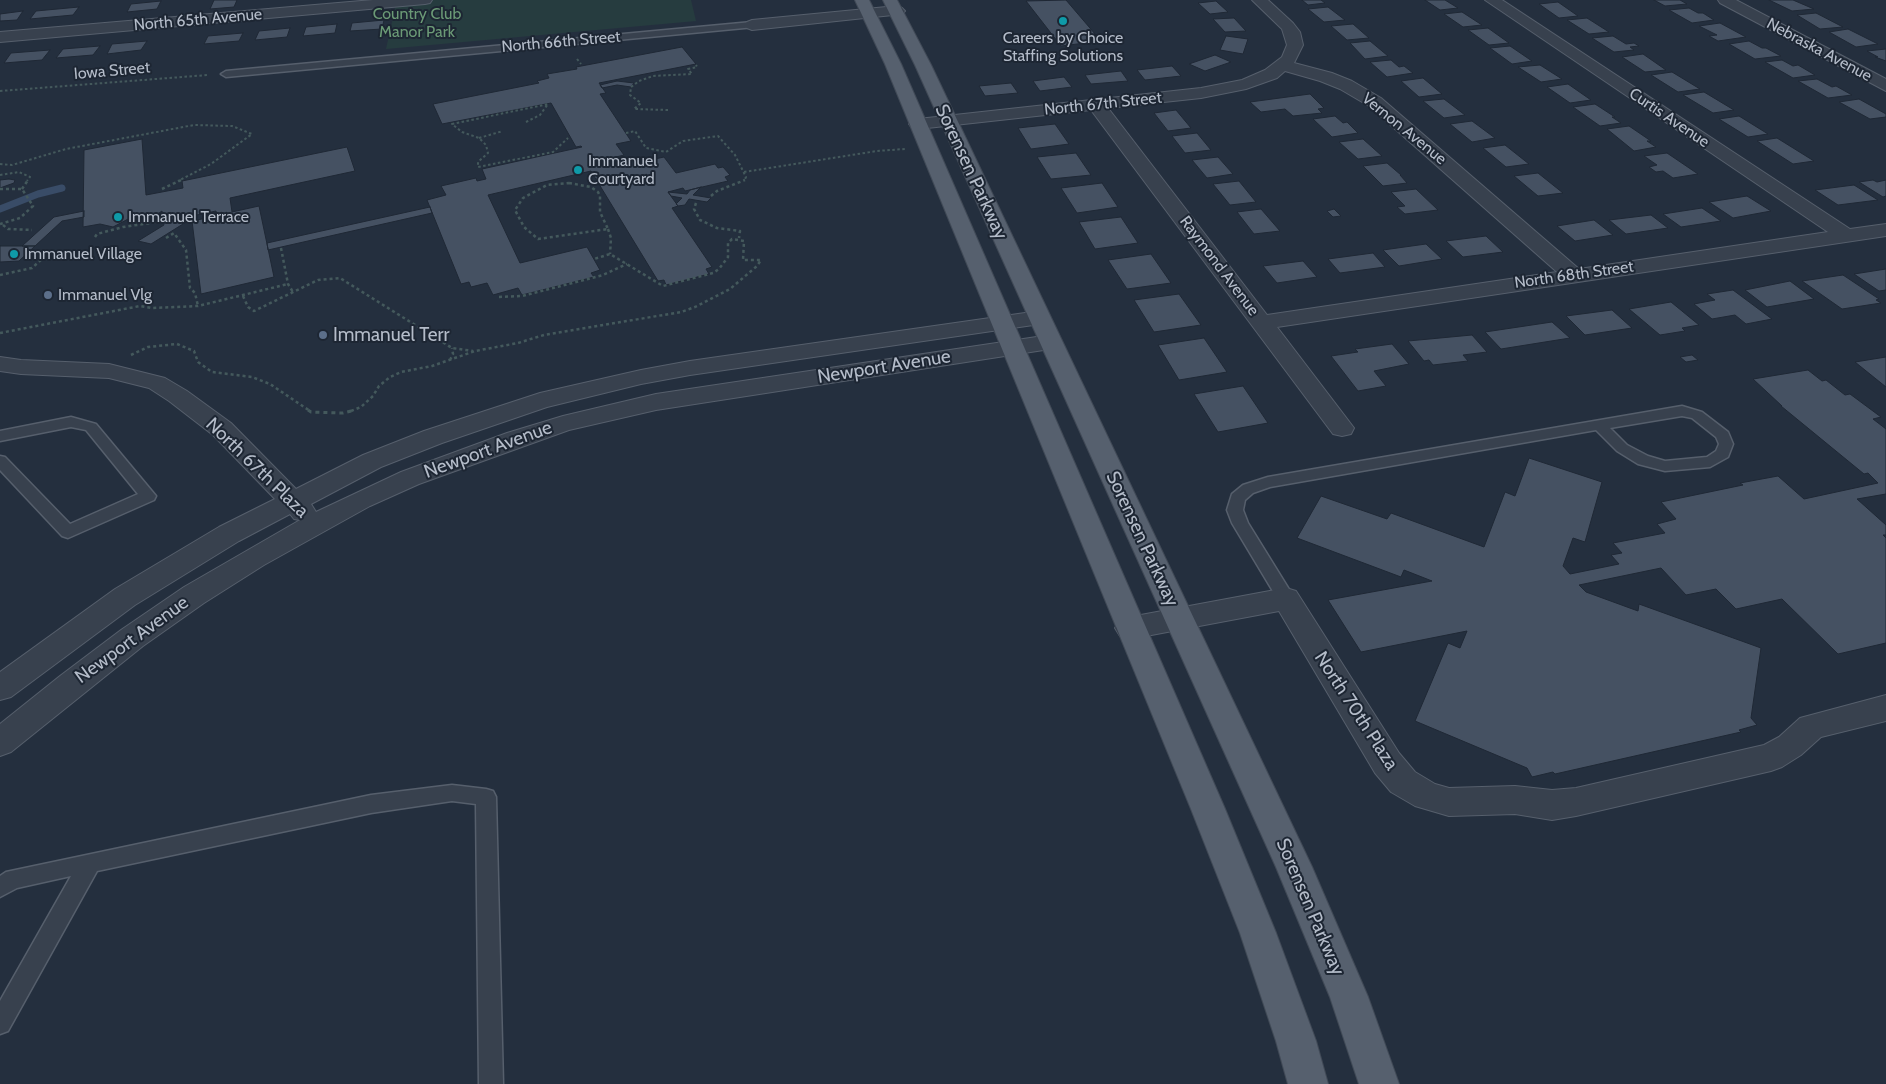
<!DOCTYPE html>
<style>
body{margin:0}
canvas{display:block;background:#242f3e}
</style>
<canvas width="1886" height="1084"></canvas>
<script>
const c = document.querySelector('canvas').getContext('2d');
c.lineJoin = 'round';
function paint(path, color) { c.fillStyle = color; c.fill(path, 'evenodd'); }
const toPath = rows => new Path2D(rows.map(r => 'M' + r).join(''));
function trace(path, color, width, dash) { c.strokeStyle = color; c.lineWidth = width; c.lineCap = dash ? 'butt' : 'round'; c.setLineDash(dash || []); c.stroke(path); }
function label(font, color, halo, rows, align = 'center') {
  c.font = font + ' Cabin,sans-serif'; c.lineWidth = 4; c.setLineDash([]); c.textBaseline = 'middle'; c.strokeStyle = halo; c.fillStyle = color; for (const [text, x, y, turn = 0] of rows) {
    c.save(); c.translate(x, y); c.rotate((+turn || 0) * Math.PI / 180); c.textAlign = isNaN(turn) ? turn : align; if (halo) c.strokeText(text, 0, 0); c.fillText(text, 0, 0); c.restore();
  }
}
const green = toPath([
 [397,0,691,0,696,21,386,49]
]);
const stream = toPath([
 [0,209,38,194,62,188]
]);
const building = toPath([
 [214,0,237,0,234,7,210,9,214,0],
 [1066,0,1101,41,1061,46,1026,1,1066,0],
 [1302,0,1321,0,1325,3,1308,5,1302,0],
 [1425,0,1445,0,1458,8,1440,10,1425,0],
 [1654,0,1680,0,1687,4,1665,6,1654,0],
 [1769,0,1793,0,1814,9,1792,11,1769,0],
 [161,1,157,9,127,12,131,4,161,1],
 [1216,1,1228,12,1210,14,1198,3,1216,1],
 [1558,2,1578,16,1559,18,1539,4,1558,2],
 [79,7,73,15,30,19,36,11,79,7],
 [1328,7,1345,20,1324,22,1308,9,1328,7],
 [1689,8,1698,13,1703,13,1714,20,1692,23,1669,10,1689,8],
 [23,11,17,20,0,21,0,14,23,11],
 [1462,12,1482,25,1463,27,1444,14,1462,12],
 [1816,13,1843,27,1820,29,1797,15,1816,13],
 [1234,18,1246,31,1225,32,1213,19,1234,18],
 [1587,18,1609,32,1589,34,1567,20,1587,18],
 [384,20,382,29,350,31,352,23,384,20],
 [1720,23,1746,37,1718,41,1709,36,1717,35,1699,26,1720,23],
 [337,24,335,33,303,36,306,27,337,24],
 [1353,24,1369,38,1347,40,1331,26,1353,24],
 [290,28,287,37,255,40,259,31,290,28],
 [1488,28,1509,43,1489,45,1468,30,1488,28],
 [1848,29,1878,44,1856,47,1829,32,1848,29],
 [243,33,239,41,204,44,208,36,243,33],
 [1226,36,1248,39,1243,54,1220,50,1226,36],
 [1613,36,1626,44,1634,43,1639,46,1630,47,1634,50,1614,52,1592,38,1613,36],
 [147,41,141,50,107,54,112,44,147,41],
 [1370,41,1388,56,1365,59,1350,43,1370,41],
 [1749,41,1762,48,1766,48,1781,56,1755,59,1729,44,1749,41],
 [100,46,93,55,56,58,63,49,100,46],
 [1510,46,1532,61,1512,64,1490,48,1510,46],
 [682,47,696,64,599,83,606,93,600,94,631,141,616,144,624,155,612,158,616,164,644,158,646,161,664,157,676,173,715,164,718,168,723,167,730,175,725,177,728,181,685,191,683,188,668,192,678,206,672,208,712,267,706,269,709,274,666,285,664,280,658,281,591,171,488,195,520,263,587,247,600,270,591,273,594,277,522,295,518,288,493,295,487,283,471,287,469,282,461,284,427,200,446,195,441,186,476,178,477,181,486,179,482,169,582,147,581,146,576,147,551,103,442,124,433,104,539,83,537,81,549,78,547,74,577,69,576,67,682,47],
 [1886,49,1886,61,1875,57,1878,57,1867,51,1886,49],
 [50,50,42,60,4,63,11,53,50,50],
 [1643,54,1666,70,1645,72,1622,57,1643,54],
 [1215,55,1231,62,1205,71,1189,64,1215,55],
 [1391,60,1399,67,1404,66,1413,73,1387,77,1370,62,1391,60],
 [1782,60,1793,66,1798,65,1815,75,1793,78,1765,62,1782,60],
 [1540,65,1562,79,1541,82,1518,67,1540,65],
 [1172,66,1181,76,1145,80,1137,70,1172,66],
 [1121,71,1128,81,1091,84,1085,75,1121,71],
 [1672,72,1700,89,1678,92,1651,75,1672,72],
 [1064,77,1072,87,1040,91,1033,81,1064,77],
 [1423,78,1442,94,1419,97,1401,81,1423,78],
 [1817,79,1832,87,1836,86,1852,95,1828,98,1798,81,1817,79],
 [617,81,634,83,631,87,617,85,602,88,600,85,617,81],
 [1011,83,1018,93,985,96,979,86,1011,83],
 [1568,84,1591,100,1570,103,1547,87,1568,84],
 [1704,92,1734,110,1713,113,1683,95,1704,92],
 [1310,94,1324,108,1318,109,1322,113,1293,116,1285,109,1261,112,1250,102,1310,94],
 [1444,99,1465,115,1444,118,1423,101,1444,99],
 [1859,99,1886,114,1886,117,1870,119,1839,102,1859,99],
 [1595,104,1615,117,1612,117,1621,123,1600,126,1573,107,1595,104],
 [1176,110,1191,128,1168,131,1154,113,1176,110],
 [1335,116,1343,123,1347,122,1358,133,1332,137,1313,119,1335,116],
 [1739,116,1768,134,1748,137,1719,119,1739,116],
 [1472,121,1495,138,1472,142,1450,124,1472,121],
 [1055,124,1069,144,1031,149,1018,128,1055,124],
 [1629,126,1651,141,1647,141,1656,147,1634,151,1607,129,1629,126],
 [1197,133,1211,150,1185,153,1172,136,1197,133],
 [1777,138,1814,161,1793,164,1757,141,1777,138],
 [142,139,146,195,183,188,182,181,347,147,355,171,230,198,232,212,259,206,274,277,201,294,192,221,217,216,216,211,163,222,162,211,147,221,132,217,113,227,100,224,83,227,84,150,142,139],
 [1363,139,1382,156,1358,159,1339,142,1363,139],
 [1505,145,1529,164,1506,167,1483,148,1505,145],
 [1076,153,1091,175,1051,179,1037,157,1076,153],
 [1667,153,1698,174,1673,178,1663,171,1656,172,1649,167,1657,165,1644,156,1667,153],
 [1218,157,1233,174,1207,178,1192,160,1218,157],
 [1387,163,1401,175,1400,175,1407,183,1383,186,1363,166,1387,163],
 [1538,173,1563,193,1538,196,1514,176,1538,173],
 [9,179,15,180,14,183,0,188,0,180,9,179],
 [1873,180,1877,182,1886,180,1886,196,1883,197,1859,182,1873,180],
 [1239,181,1256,202,1230,205,1213,184,1239,181],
 [1102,183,1118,207,1077,213,1061,188,1102,183],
 [1854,185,1878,200,1838,205,1815,190,1854,185],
 [701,187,693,195,711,198,707,202,689,199,685,205,678,206,676,204,682,198,671,196,668,192,687,194,690,190,701,187],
 [1416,189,1438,210,1405,214,1397,207,1405,206,1391,192,1416,189],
 [1747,196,1771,211,1733,218,1709,202,1747,196],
 [430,207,432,213,268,250,267,243,430,207],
 [1702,208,1721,221,1681,227,1663,214,1702,208],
 [1261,209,1280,231,1254,234,1237,212,1261,209],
 [1334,209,1341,216,1333,217,1327,211,1334,209],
 [84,211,84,217,62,221,35,246,22,246,54,217,84,211],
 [1651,215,1668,228,1626,234,1609,220,1651,215],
 [1121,217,1138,243,1095,249,1079,222,1121,217],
 [182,218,183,224,151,244,138,241,164,225,163,222,182,218],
 [1594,220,1613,235,1575,241,1557,226,1594,220],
 [1486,236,1503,252,1463,257,1446,241,1486,236],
 [1426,244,1442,259,1399,266,1383,250,1426,244],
 [0,246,35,246,19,261,0,262,0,246],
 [1373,253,1385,267,1340,273,1328,259,1373,253],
 [1151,254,1171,283,1127,289,1108,260,1151,254],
 [1303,261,1317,277,1277,283,1263,266,1303,261],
 [1886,269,1886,290,1879,291,1854,274,1886,269],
 [1843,275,1879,299,1876,300,1881,303,1842,309,1802,281,1843,275],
 [1790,281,1814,299,1767,307,1745,290,1790,281],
 [1733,290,1772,319,1746,324,1735,315,1712,319,1694,304,1715,300,1707,294,1733,290],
 [1179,294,1201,325,1154,332,1134,300,1179,294],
 [1671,302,1699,325,1682,328,1685,331,1660,335,1629,309,1671,302],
 [1612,310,1632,328,1585,335,1566,316,1612,310],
 [1552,322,1570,338,1501,349,1485,332,1552,322],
 [1472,335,1487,352,1463,355,1468,361,1433,365,1429,360,1424,361,1408,341,1472,335],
 [1204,338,1227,372,1179,380,1158,345,1204,338],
 [1392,344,1409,364,1374,371,1386,386,1358,391,1331,356,1358,352,1355,349,1392,344],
 [1692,355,1698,360,1686,362,1680,357,1692,355],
 [1886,357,1886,387,1855,362,1886,357],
 [1808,370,1822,381,1826,380,1845,395,1850,394,1881,417,1873,419,1886,429,1886,494,1857,499,1886,525,1886,535,1883,535,1886,538,1886,643,1838,654,1782,599,1736,609,1716,589,1686,595,1661,568,1579,585,1586,592,1638,611,1639,604,1761,648,1751,718,1757,725,1739,730,1741,732,1555,774,1553,772,1532,777,1527,768,1415,721,1448,643,1460,648,1467,631,1361,652,1328,600,1432,581,1404,570,1401,577,1297,538,1321,496,1387,519,1391,513,1484,547,1505,492,1515,496,1529,458,1602,482,1585,542,1573,538,1563,566,1570,574,1619,564,1611,555,1622,553,1613,543,1665,533,1657,524,1676,519,1661,502,1743,485,1740,483,1778,476,1804,499,1878,483,1868,473,1864,474,1781,406,1782,406,1753,379,1808,370],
 [1243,386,1268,423,1218,432,1194,394,1243,386]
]);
const pathFar2 = toPath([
 [577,59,581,64],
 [0,91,208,75],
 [668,110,634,109,641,103,630,95,631,87,639,81,653,76,692,74,688,69,697,67,696,65],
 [526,122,540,115,548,104,452,124,462,132,479,138,486,145,488,153,478,162,478,167,553,152,568,138],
 [626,133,635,131,646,148,666,152,683,141,718,136,735,155,746,177,744,181],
 [479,138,503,131],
 [0,164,12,165,66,149,194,125,232,126,252,134,211,164,178,181],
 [744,172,877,151,905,149],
 [0,175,19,172,30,177,27,181]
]);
const pathFar1 = toPath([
 [569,183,591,187,598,192,600,196,600,212,608,229,538,239,524,227,515,210,523,198,547,185,569,183],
 [0,189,22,189,33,206,20,218,0,224],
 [22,189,28,180],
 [162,189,181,180],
 [711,196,717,191,745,180],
 [696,203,694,209,700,220,717,228,740,231,739,238],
 [3,225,8,229,32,230],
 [608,229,611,238,610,254],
 [95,237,97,234,123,227,157,222],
 [166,238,174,233,186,250,190,288,195,293,198,306],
 [281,248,288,284,293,292],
 [0,275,32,268,44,257,26,258],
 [243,296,248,307,254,311,318,280,340,278,452,348,473,351],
 [499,297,522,296,603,275,627,264],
 [0,333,140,306,152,308,198,306,288,284],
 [131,355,148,347,177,344,194,351,198,362,212,372,252,377,270,384,310,411],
 [450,360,453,354,452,348],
 [351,411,361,407,373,396,379,386,390,377,401,372,432,366,475,351,518,343,544,335,681,312,695,307,730,289,757,266,761,260,743,260,744,241,732,239,728,243,728,257,719,269,713,273,663,286,610,254,594,259]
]);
const path = toPath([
 [308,410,311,412,343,413,355,410]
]);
const lane = toPath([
 [752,22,757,25,755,27,226,77,221,74,226,71,752,22],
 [1682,406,1702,412,1728,432,1733,444,1728,457,1710,467,1665,471,1638,464,1617,451,1596,430,1270,487,1253,493,1245,500,1243,510,1248,523,1295,599,1292,603,1286,605,1280,603,1232,523,1227,510,1232,494,1243,485,1268,477,1682,406],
 [1682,416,1692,418,1716,437,1719,444,1716,451,1707,457,1665,461,1648,456,1627,445,1610,428,1682,416],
 [71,417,96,424,156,496,154,500,68,538,62,536,0,470,0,456,5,457,70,524,138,494,86,430,71,427,0,441,0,431,71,417],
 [452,785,486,789,493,791,496,797,503,1084,479,1084,476,804,452,801,371,813,97,871,8,1031,0,1034,0,1001,71,876,17,888,0,897,0,876,6,872,371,795,452,785]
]);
const street = toPath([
 [373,0,432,0,430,3,425,4,0,42,0,32,373,0],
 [1252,0,1268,0,1293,23,1300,32,1303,45,1294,63,1332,73,1352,81,1381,98,1579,269,1828,232,1485,0,1502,0,1850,229,1886,224,1886,236,1277,327,1354,428,1351,434,1342,436,1333,434,1091,110,918,129,912,128,909,124,912,120,918,119,1201,88,1242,80,1265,70,1282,57,1287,45,1282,29,1252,0],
 [1285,71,1320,81,1340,89,1369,106,1557,272,1267,315,1108,108,1201,98,1246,89,1277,78,1285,71],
 [1718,0,1736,0,1886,79,1886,91,1720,3,1718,0],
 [897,6,902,8,905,11,902,14,752,30,747,28,744,25,747,22,752,20,897,6],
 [1039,311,1047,313,1050,318,1047,323,690,375,641,384,547,407,442,443,381,467,311,504,316,512,401,472,507,433,563,416,656,394,1050,335,1058,337,1061,342,1058,347,1050,349,656,410,569,430,419,484,370,506,325,531,264,565,204,603,143,646,11,752,0,756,0,724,60,676,121,630,184,587,300,520,294,519,290,514,239,541,135,605,11,697,0,700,0,672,115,589,219,527,275,499,213,435,169,401,149,388,109,378,21,374,0,371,0,357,21,360,109,364,165,378,187,391,231,423,296,489,363,455,424,431,540,393,641,370,690,361,1039,311],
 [1286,588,1296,591,1399,753,1415,772,1435,784,1449,788,1515,786,1552,790,1576,788,1764,745,1779,737,1800,718,1886,695,1886,721,1821,737,1801,755,1782,767,1771,771,1576,816,1552,820,1515,814,1449,816,1415,806,1391,792,1375,773,1279,611,1130,639,1120,636,1115,628,1120,620,1130,617,1286,588]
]);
const primary = toPath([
 [855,0,869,0,901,64,1225,809,1276,933,1316,1041,1328,1084,1288,1084,1276,1041,1240,933,1191,809,885,64,855,0],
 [883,0,897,0,931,65,1312,867,1368,997,1399,1084,1359,1084,1330,997,1276,867,915,65,883,0]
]);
const markers = [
 [1063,21,5,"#0f9aa8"],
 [578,170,5,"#0f9aa8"],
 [118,217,5,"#0f9aa8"],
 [14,254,5,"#0f9aa8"],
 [48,295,5,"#5c6f8a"],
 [323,335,5,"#5c6f8a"]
];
const farParknames = [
 ["Country Club",417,14],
 ["Manor Park",417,32]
];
const farStreetnames = [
 ["North 65th Avenue",198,20,-5],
 ["North 66th Street",561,42,-5],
 ["Nebraska Avenue",1819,50,28],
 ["Iowa Street",112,71,-5],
 ["North 67th Street",1103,104,-6],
 ["Curtis Avenue",1669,118,34],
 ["Vernon Avenue",1404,129,39],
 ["Raymond Avenue",1219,266,53],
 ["North 68th Street",1574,275,-8]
];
const farPoinames = [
 ["Careers by Choice",1063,38,"center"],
 ["Staffing Solutions",1063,56,"center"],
 ["Immanuel",588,161],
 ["Courtyard",588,179],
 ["Immanuel Terrace",128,217],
 ["Immanuel Village",24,254],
 ["Immanuel Vlg",58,295]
];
const streetNames = [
 ["Sorensen Parkway",971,172,65],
 ["Newport Avenue",884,367,-9],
 ["Newport Avenue",488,450,-20],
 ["North 67th Plaza",257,468,44],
 ["Sorensen Parkway",1142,539,65],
 ["Newport Avenue",132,640,-36],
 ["North 70th Plaza",1356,711,57],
 ["Sorensen Parkway",1310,907,67]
];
const poiNames = [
 ["Immanuel Terr",333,335]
];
paint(green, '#263c3f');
trace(stream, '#394c67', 7);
paint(building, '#455162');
trace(building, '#1f2835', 1);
trace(lane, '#565f6c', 3);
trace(street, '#565f6c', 2);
trace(primary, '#414a57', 2);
trace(pathFar2, '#44595c', 2, [2.5, 2.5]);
trace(pathFar1, '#44595c', 2.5, [3, 3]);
trace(path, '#44595c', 3, [4, 4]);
paint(lane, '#38414e');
paint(street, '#38414e');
paint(primary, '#56606e');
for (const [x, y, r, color] of markers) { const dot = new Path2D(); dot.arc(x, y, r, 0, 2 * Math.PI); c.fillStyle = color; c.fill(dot); trace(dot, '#1d2633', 2); }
label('16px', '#6b9a76', '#1d2633', farParknames);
label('16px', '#b4bcc9', '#1d2633', farStreetnames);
label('16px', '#b4bcc9', '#1d2633', farPoinames, 'left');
label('19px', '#b4bcc9', '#1d2633', streetNames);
label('19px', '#b4bcc9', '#1d2633', poiNames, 'left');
</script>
